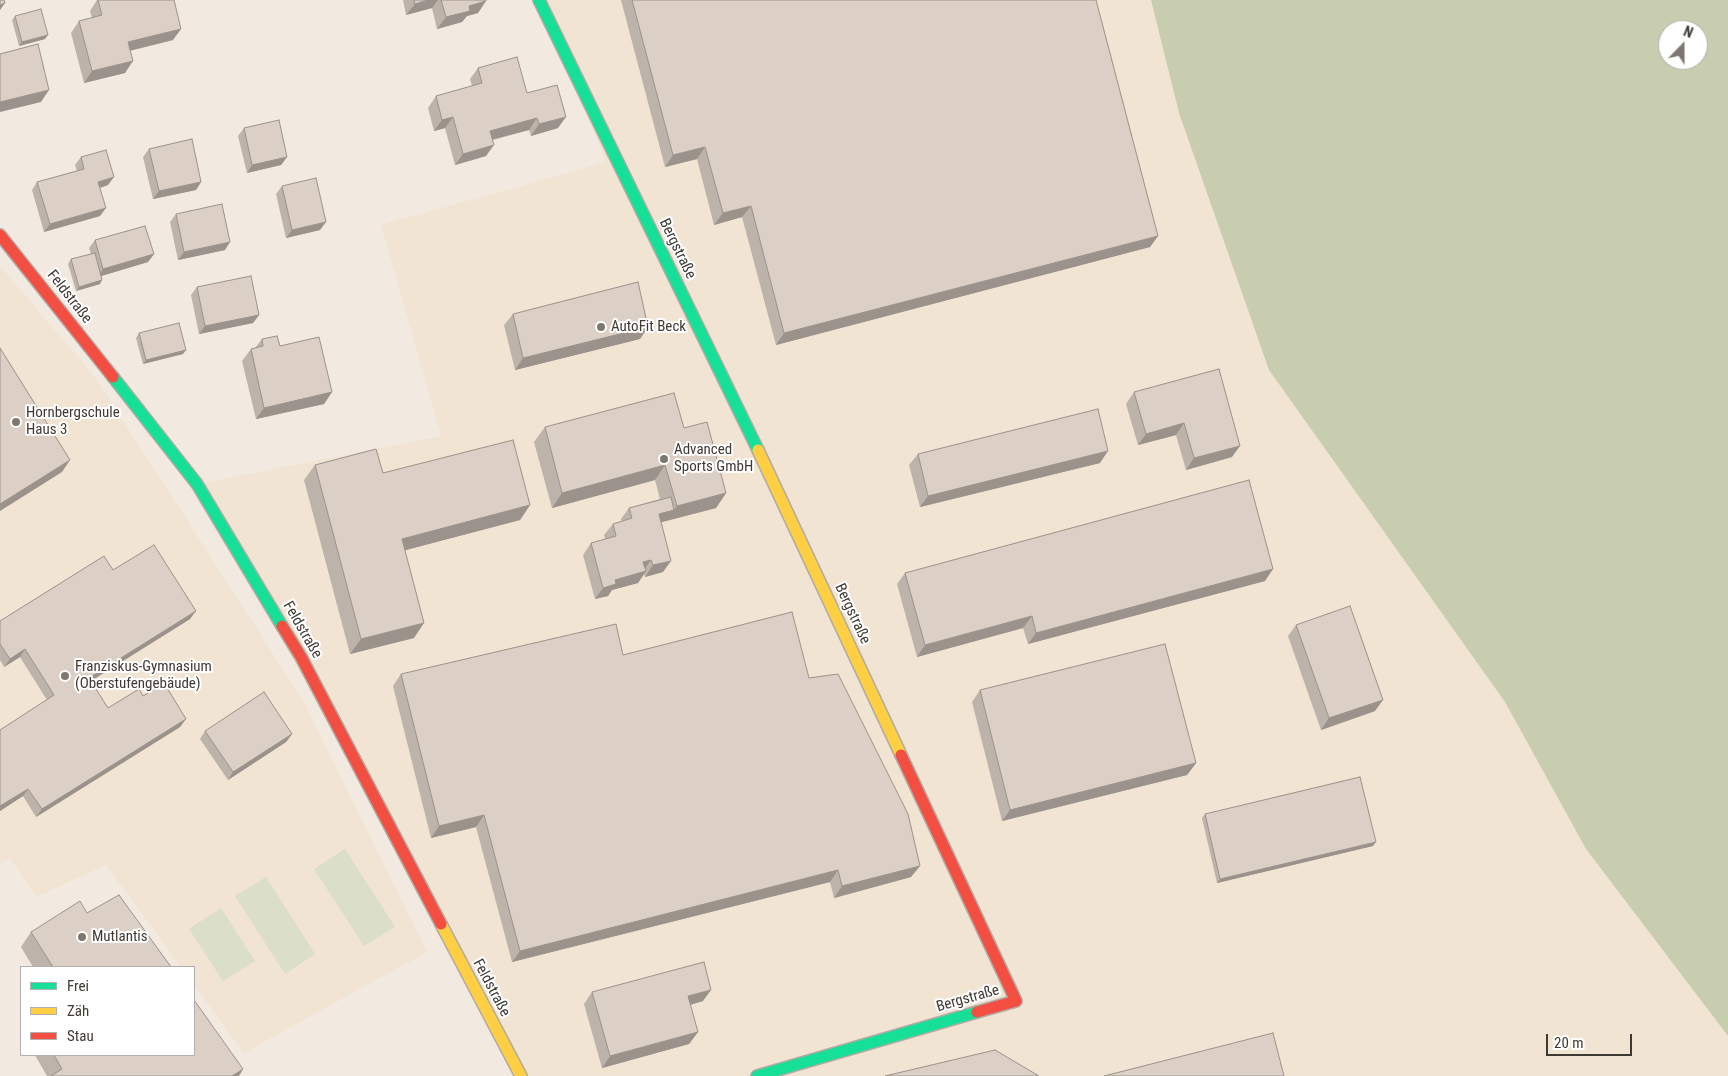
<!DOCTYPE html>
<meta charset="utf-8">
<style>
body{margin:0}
#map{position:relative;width:1728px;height:1076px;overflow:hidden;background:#f2eae1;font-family:"Roboto Condensed",sans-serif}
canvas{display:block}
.legend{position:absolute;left:20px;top:966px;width:175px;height:90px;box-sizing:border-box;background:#fff;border:1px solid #b2b0ad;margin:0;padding:6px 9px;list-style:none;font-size:15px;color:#3e3932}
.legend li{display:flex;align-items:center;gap:10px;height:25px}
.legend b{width:25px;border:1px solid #b2b0ad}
.north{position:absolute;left:1658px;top:20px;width:50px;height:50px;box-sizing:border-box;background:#fff;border:1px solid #b2b0ad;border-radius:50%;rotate:22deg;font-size:14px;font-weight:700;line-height:20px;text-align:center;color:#3e3932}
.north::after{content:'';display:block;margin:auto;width:18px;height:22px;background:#7d776f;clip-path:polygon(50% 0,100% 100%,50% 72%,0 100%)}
.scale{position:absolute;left:1546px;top:1034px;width:86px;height:22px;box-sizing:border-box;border:2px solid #3e3932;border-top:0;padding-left:6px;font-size:15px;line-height:18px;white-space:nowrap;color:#3e3932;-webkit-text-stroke:4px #fff;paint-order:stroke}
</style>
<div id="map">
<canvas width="1728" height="1076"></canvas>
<ul class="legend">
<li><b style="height:6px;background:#16e098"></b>Frei</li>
<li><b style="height:6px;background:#ffcf43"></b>Zäh</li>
<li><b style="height:6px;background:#f24e42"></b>Stau</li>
</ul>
<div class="north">N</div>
<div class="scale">20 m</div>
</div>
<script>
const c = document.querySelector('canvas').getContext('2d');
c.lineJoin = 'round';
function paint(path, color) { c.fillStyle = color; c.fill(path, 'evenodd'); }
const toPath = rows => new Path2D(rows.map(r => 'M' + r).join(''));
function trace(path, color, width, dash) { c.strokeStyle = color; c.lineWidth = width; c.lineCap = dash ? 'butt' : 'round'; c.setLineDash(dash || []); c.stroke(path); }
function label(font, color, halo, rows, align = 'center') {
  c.font = font + ' "Roboto Condensed",sans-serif'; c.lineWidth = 4; c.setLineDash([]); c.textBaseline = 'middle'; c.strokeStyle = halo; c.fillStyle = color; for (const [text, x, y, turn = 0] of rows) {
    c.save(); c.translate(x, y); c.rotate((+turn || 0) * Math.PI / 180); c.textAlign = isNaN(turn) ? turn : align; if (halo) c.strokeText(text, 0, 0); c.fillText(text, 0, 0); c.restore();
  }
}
const built = toPath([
 [539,0,1151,0,1179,113,1269,370,1505,702,1586,849,1728,1036,1728,1076,521,1076,197,484,441,436,381,225,606,162],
 [0,266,95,377,304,702,427,952,244,1053,194,985,194,967,181,967,106,865,36,897,10,858,0,864]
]);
const green = toPath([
 [345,849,395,927,364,946,314,869],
 [266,877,315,954,285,974,235,896],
 [221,908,255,961,223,981,189,929]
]);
const forest = toPath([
 [1151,0,1728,0,1728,1036,1586,849,1505,702,1269,370,1179,113],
 [1668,30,1698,30,1698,60,1668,60]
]);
const fast = toPath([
 [539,0,758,450],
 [113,377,197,484,282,626],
 [757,1076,977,1012]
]);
const slow = toPath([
 [758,450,901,755],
 [441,924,521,1076]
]);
const jam = toPath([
 [0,235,113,377],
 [282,626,301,657,441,924],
 [901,755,1016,1001,977,1012]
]);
const wall = toPath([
 [97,0,174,0,173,40,130,51,125,73,84,83,71,33,79,21,92,18,90,11],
 [403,0,486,0,478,13,467,16,462,22,437,29,432,8,406,15],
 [621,0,1096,0,1158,236,1150,247,776,345,742,217,714,225,697,159,665,167],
 [15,16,45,39,19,46,12,20],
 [478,68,527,93,558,128,531,136,529,130,493,140,486,156,455,165,445,128,434,131,428,108,436,96,472,86,470,79],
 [244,128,287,157,281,165,247,173,238,136],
 [149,149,201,182,196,190,153,199,143,157],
 [81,157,108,185,100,188,100,216,44,232,32,190,37,182,77,171,75,165],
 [282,186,320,230,286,238,276,194],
 [176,214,225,250,178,260,170,222],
 [95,240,154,254,148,262,101,276,100,284,76,291,68,264,71,259,91,254,89,248],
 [197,287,259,315,253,323,199,334,191,295],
 [513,314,648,327,640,339,515,370,504,325],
 [139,333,186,350,183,354,143,364,136,338],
 [262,339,280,346,332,392,324,404,256,419,242,361,251,349,255,348],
 [1219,369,1232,457,1186,470,1176,435,1138,445,1126,404,1134,392],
 [545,427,684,428,726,493,716,508,661,522,663,572,645,577,644,574,638,583,612,590,608,596,595,599,583,555,591,543,605,539,604,535,613,524,622,521,621,519,629,508,660,499,655,480,552,508,534,442],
 [918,454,1100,463,920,507,909,465],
 [315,465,383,473,530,505,520,520,405,550,414,638,350,654,304,480],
 [113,570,190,619,91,681,108,708,143,696,180,727,36,817,23,796,0,811,0,730,47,700,20,657,4,667,0,660,0,621],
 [905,573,1265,581,1028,644,1023,628,917,657,897,584],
 [1296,625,1375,711,1321,730,1288,636],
 [623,655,809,678,911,877,834,898,830,882,512,962,476,827,431,838,393,686,401,674],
 [980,690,1196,763,1187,775,1002,821,972,702],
 [205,731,292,734,286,742,228,780,200,739],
 [1205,814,1373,846,1217,883,1202,818],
 [87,913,171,967,33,967,21,947,31,932],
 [592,992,703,1001,690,1005,698,1032,689,1044,602,1068,584,1004],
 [35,1055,194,1055,239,1076,47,1076]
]);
const shadedWall = toPath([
 [428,0,438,0,432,8,406,15,415,4],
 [486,1,478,13,467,16,462,22,437,29,446,17,469,6],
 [5,3,0,10,0,5],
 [181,29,173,40,120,53,128,42],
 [48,35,45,39,19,46,22,42],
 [133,61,125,73,84,83,92,71],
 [49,90,41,102,0,112,0,102],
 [453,117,445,128,434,131,442,120],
 [566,117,558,128,531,136,539,124],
 [537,118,529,130,482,142,490,131],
 [494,145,486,156,455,165,463,154],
 [705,147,697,159,665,167,673,155],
 [287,157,281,165,247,173,252,165],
 [114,177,108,185,93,190,98,182],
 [201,182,196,190,153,199,159,191],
 [751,206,742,217,714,225,723,213],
 [106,208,100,216,44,232,50,224],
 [326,222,320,230,286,238,292,230],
 [1158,236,1150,247,776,345,784,333],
 [230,242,225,250,178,260,184,252],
 [154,254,148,262,98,277,103,269],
 [102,280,100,284,76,291,79,287],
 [259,315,253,323,199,334,205,326],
 [648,327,640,339,515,370,523,358],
 [186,350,183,354,143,364,146,360],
 [332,392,324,404,256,419,264,408],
 [1184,423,1176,435,1138,445,1146,434],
 [1240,446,1232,457,1186,470,1194,458],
 [1108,451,1100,463,920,507,928,496],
 [70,460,62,472,0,511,0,504],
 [665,465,655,480,552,508,562,493],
 [726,493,716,508,651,525,659,514,674,510,677,506],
 [530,505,520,520,391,554,402,539],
 [651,560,643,571,643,562],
 [671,561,663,572,645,577,653,565],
 [1273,569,1265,581,1028,644,1036,633],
 [646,571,638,583,612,590,608,596,595,599,603,588,615,580],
 [196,611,190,619,83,686,89,678],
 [1032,616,1023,628,917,657,925,645],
 [424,623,414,638,350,654,361,639],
 [25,649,20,657,4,667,10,659],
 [1383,700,1375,711,1321,730,1329,718],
 [186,719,180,727,36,817,42,809],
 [292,734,286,742,228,780,233,772],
 [1196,763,1187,775,1002,821,1010,810],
 [28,789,23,796,0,811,0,806],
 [484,815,476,827,431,838,439,826],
 [1376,842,1373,846,1217,883,1220,879],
 [920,866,911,877,834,898,842,886],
 [838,870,830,882,512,962,520,951],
 [711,990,703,1001,679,1008,688,996],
 [698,1032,689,1044,602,1068,610,1056],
 [243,1069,239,1076,232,1076]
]);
const building = toPath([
 [0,0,4,0,5,3,0,5,0,0],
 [98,0,174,0,181,29,128,42,133,61,92,71,79,21,102,15,98,0],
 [414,0,428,0,415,4,414,0],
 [441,0,486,0,486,1,469,6,470,11,446,17,441,0],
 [632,0,1096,0,1158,236,784,333,751,206,723,213,705,147,673,155,632,0],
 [41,9,48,35,22,42,15,16,41,9],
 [38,44,49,90,0,102,0,54,38,44],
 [517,57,527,93,557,85,566,117,539,124,537,118,490,131,494,145,463,154,453,117,442,120,436,96,482,83,478,68,517,57],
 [279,120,287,157,252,165,244,128,279,120],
 [192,139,201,182,159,191,149,149,192,139],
 [106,150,114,177,98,182,106,208,50,224,37,182,84,169,81,157,106,150],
 [316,178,326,222,292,230,282,186,316,178],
 [222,204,230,242,184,252,176,214,222,204],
 [145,226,154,254,103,269,95,240,145,226],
 [95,253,102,280,79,287,71,259,95,253],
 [251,276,259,315,205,326,197,287,251,276],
 [638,282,648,327,523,358,513,314,638,282],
 [179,323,186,350,146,360,139,333,179,323],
 [277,336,280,346,319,337,332,392,264,408,251,349,263,346,262,339,277,336],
 [0,348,70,460,0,504,0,348],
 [1219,369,1240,446,1194,458,1184,423,1146,434,1134,392,1219,369],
 [674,393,684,428,707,422,726,493,677,506,665,465,562,493,545,427,674,393],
 [1098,409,1108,451,928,496,918,454,1098,409],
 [513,440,530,505,402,539,424,623,361,639,315,465,376,449,383,473,513,440],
 [1249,480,1273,569,1036,633,1032,616,925,645,905,573,1249,480],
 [671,497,674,510,659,514,671,561,653,565,651,560,643,562,646,571,615,580,616,584,603,588,591,543,616,536,613,524,632,518,629,508,671,497],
 [154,545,196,611,89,678,108,708,139,689,143,696,164,683,186,719,42,809,28,789,0,806,0,730,54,695,25,649,10,659,0,644,0,621,104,556,113,570,154,545],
 [1350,606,1383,700,1329,718,1296,625,1350,606],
 [792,612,809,678,838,674,908,814,920,866,842,886,838,870,520,951,484,815,439,826,401,674,616,624,623,655,792,612],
 [1165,644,1196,763,1010,810,980,690,1165,644],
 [264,692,292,734,233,772,205,731,264,692],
 [1360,777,1376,842,1220,879,1205,814,1360,777],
 [119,895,171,967,53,967,31,932,80,901,87,913,119,895],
 [704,962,711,990,688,996,698,1032,610,1056,592,992,704,962],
 [194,1000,243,1069,232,1076,51,1076,62,1069,54,1055,194,1055,194,1000],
 [1273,1033,1284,1076,1104,1076,1273,1033],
 [995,1050,1039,1076,885,1076,995,1050]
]);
const markers = [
 [601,327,5,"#7d776f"],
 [16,422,5,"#7d776f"],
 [664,459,5,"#7d776f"],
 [65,676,5,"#7d776f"],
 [82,937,5,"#7d776f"]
];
const streetNames = [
 ["Bergstraße",677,249,64],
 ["Feldstraße",69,297,52],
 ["Bergstraße",852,614,65],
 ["Feldstraße",302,630,60],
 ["Feldstraße",491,988,62],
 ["Bergstraße",968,999,-16]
];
const poiNames = [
 ["AutoFit Beck",611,327],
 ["Hornbergschule",26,413],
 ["Haus 3",26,430],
 ["Advanced",674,450],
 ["Sports GmbH",674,467],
 ["Franziskus-Gymnasium",75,667],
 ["(Oberstufengebäude)",75,684],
 ["Mutlantis",92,937]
];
paint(built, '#f2e4d3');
paint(green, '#dbdec9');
paint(forest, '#c7cdae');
trace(fast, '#b1aba4', 14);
trace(slow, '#b1aba4', 14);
trace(jam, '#b1aba4', 14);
trace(fast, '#16e098', 11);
trace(slow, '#ffcf43', 11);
trace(jam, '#f24e42', 11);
paint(wall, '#bdb3aa');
paint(shadedWall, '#9a928b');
paint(building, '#dcd0c6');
trace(building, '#9a928b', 1);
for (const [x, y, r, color] of markers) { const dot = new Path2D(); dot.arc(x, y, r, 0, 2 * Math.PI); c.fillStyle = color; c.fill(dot); trace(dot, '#fff', 2); }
label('15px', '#3e3932', '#fff', streetNames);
label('15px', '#3e3932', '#fff', poiNames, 'left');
</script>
